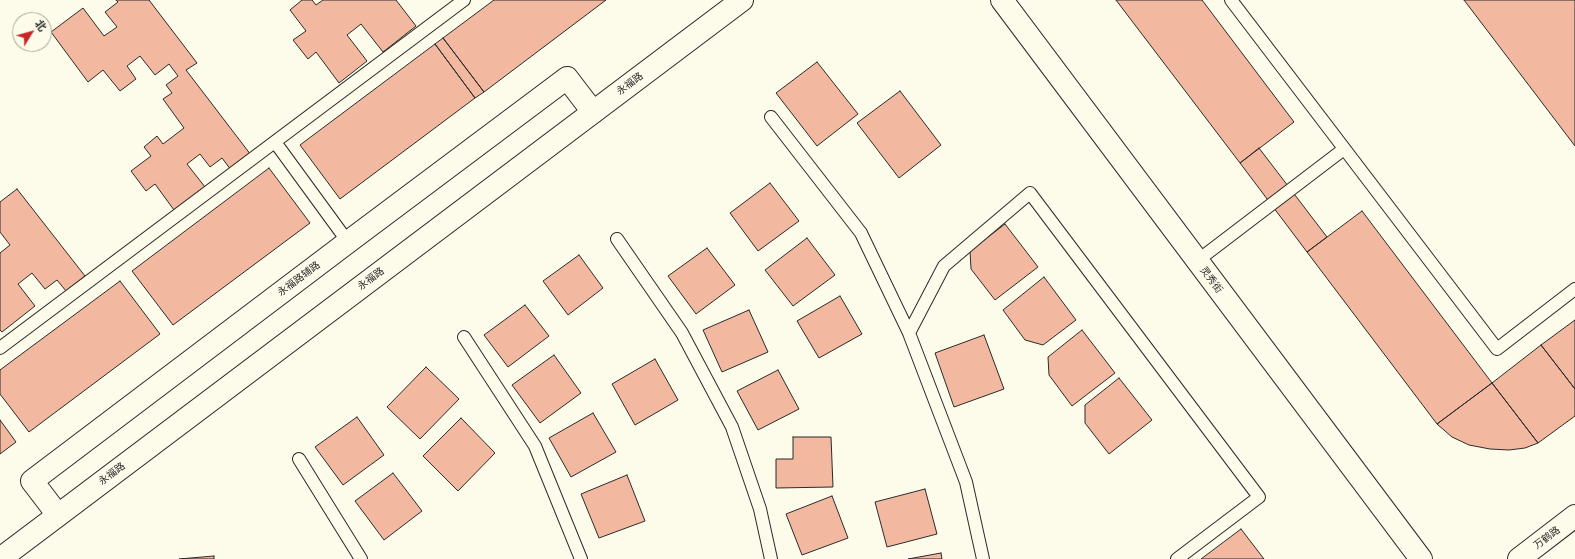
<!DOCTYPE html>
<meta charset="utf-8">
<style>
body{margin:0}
#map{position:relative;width:1575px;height:559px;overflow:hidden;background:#fdfbea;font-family:Arial,"Noto Sans SC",sans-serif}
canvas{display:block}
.north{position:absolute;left:12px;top:12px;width:40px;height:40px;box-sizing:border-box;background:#fdfbea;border:1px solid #a9a89e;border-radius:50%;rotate:53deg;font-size:11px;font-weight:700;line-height:16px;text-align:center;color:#2b2b2b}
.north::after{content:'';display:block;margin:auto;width:14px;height:18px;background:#c62828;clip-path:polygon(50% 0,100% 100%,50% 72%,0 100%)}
</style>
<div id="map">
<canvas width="1575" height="559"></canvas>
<div class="north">北</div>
</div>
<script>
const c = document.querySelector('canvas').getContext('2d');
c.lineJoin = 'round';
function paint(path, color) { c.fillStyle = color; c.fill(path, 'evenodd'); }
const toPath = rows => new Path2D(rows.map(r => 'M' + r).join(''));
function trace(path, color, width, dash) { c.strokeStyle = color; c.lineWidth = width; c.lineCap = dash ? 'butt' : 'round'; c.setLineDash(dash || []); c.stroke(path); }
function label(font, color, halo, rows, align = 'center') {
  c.font = font + ' Arial,"Noto Sans SC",sans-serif'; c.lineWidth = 3; c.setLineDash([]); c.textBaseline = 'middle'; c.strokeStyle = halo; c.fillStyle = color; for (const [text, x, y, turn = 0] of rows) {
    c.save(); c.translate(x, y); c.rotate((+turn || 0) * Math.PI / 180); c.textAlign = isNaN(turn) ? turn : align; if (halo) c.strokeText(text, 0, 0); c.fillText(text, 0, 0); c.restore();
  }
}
const building = toPath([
 [116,0,149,0,197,63,186,70,251,155,231,170,222,158,210,167,200,154,187,164,205,187,174,210,155,184,146,191,131,171,151,156,144,147,157,136,163,144,184,128,163,99,172,93,166,85,178,76,169,64,155,75,140,56,127,66,136,79,120,91,103,70,88,82,51,32,83,8,104,36,117,27,105,12,118,2,116,0],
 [302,0,312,0,316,5,323,0,396,0,416,26,383,52,361,24,347,35,367,61,339,83,316,52,308,59,293,40,306,31,290,10,302,0],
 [494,0,606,0,484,92,443,38,494,0],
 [1116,0,1202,0,1294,122,1240,163,1116,0],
 [1464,0,1575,0,1575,146,1464,0],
 [443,38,484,92,475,98,435,44,443,38],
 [435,44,475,98,340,199,300,145,435,44],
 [817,62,858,114,817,146,776,93,817,62],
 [900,91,941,145,899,178,857,123,900,91],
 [1259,148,1327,237,1307,252,1240,163,1259,148],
 [269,168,310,223,173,325,132,271,269,168],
 [770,183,799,221,758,251,730,213,770,183],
 [17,189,85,276,66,291,57,280,45,289,32,273,18,284,35,306,2,332,0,330,0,253,10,245,0,232,0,202,17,189],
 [1362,211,1492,383,1437,424,1307,252,1362,211],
 [1005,224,1038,267,995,300,971,269,970,251,1005,224],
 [807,238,835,275,793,306,765,270,807,238],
 [707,248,735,285,696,314,668,276,707,248],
 [579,255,603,288,568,315,543,281,579,255],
 [1044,277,1076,320,1043,345,1025,340,1003,310,1044,277],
 [120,281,160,334,29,432,0,394,0,370,120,281],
 [840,296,862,334,819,358,797,321,840,296],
 [525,305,549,336,508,367,484,335,525,305],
 [749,310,768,352,722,372,703,330,749,310],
 [1575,320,1575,389,1541,345,1575,320],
 [1082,330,1115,373,1072,406,1049,375,1048,357,1082,330],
 [984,335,1004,389,954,407,935,353,984,335],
 [1541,345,1575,389,1575,416,1538,443,1492,383,1541,345],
 [554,355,581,393,540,423,512,385,554,355],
 [655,359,678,400,635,425,612,384,655,359],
 [426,367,459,399,420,439,387,407,426,367],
 [778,370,799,409,758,430,737,391,778,370],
 [1119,378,1152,420,1109,454,1085,423,1085,405,1119,378],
 [1492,383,1538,443,1525,448,1509,450,1490,449,1469,445,1452,437,1437,424,1492,383],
 [593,413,616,452,571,477,549,438,593,413],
 [357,417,384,455,343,485,315,447,357,417],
 [461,418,495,453,458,491,423,456,461,418],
 [0,420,16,442,0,454,0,420],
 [793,437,831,437,833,487,776,488,776,459,793,459,793,437],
 [393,473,422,511,384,540,355,501,393,473],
 [627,475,645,521,599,538,581,494,627,475],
 [925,489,937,534,887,547,875,502,925,489],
 [832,496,848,538,802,555,786,514,832,496],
 [1241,529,1264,559,1201,559,1241,529],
 [941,553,942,559,908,559,941,553],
 [214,556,214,559,179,559,214,556]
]);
const service = toPath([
 [1231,0,1497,349,1575,289],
 [771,117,861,233,909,333,966,482,983,559],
 [275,142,348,242],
 [617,239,682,333,732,427,760,509,771,559],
 [1197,261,1344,149],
 [909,333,944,266,1030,193,1259,497,1177,559],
 [464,337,535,446,581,559],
 [0,348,464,0],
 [299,459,361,559]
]);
const minor = toPath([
 [58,515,32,481,348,242,567,78,593,112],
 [1519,559,1575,516]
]);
const tertiary = toPath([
 [0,559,742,0]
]);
const secondary = toPath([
 [1002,0,1421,559]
]);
const streetNames = [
 ["永福路",630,84,-37],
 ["永福路辅路",299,279,-37],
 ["永福路",371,279,-37],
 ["灵秀街",1211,280,53],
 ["永福路",112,474,-37],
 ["万鹤路",1547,538,-37]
];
paint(building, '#f2b8a0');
trace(building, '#2b2b2b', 1);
trace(service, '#2b2b2b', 14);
trace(minor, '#2b2b2b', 24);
trace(tertiary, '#2b2b2b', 24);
trace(secondary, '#2b2b2b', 24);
trace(service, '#fdfbea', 12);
trace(minor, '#fdfbea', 22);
trace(tertiary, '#fdfbea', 22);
trace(secondary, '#fdfbea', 22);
label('10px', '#2b2b2b', '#fdfbea', streetNames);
</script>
